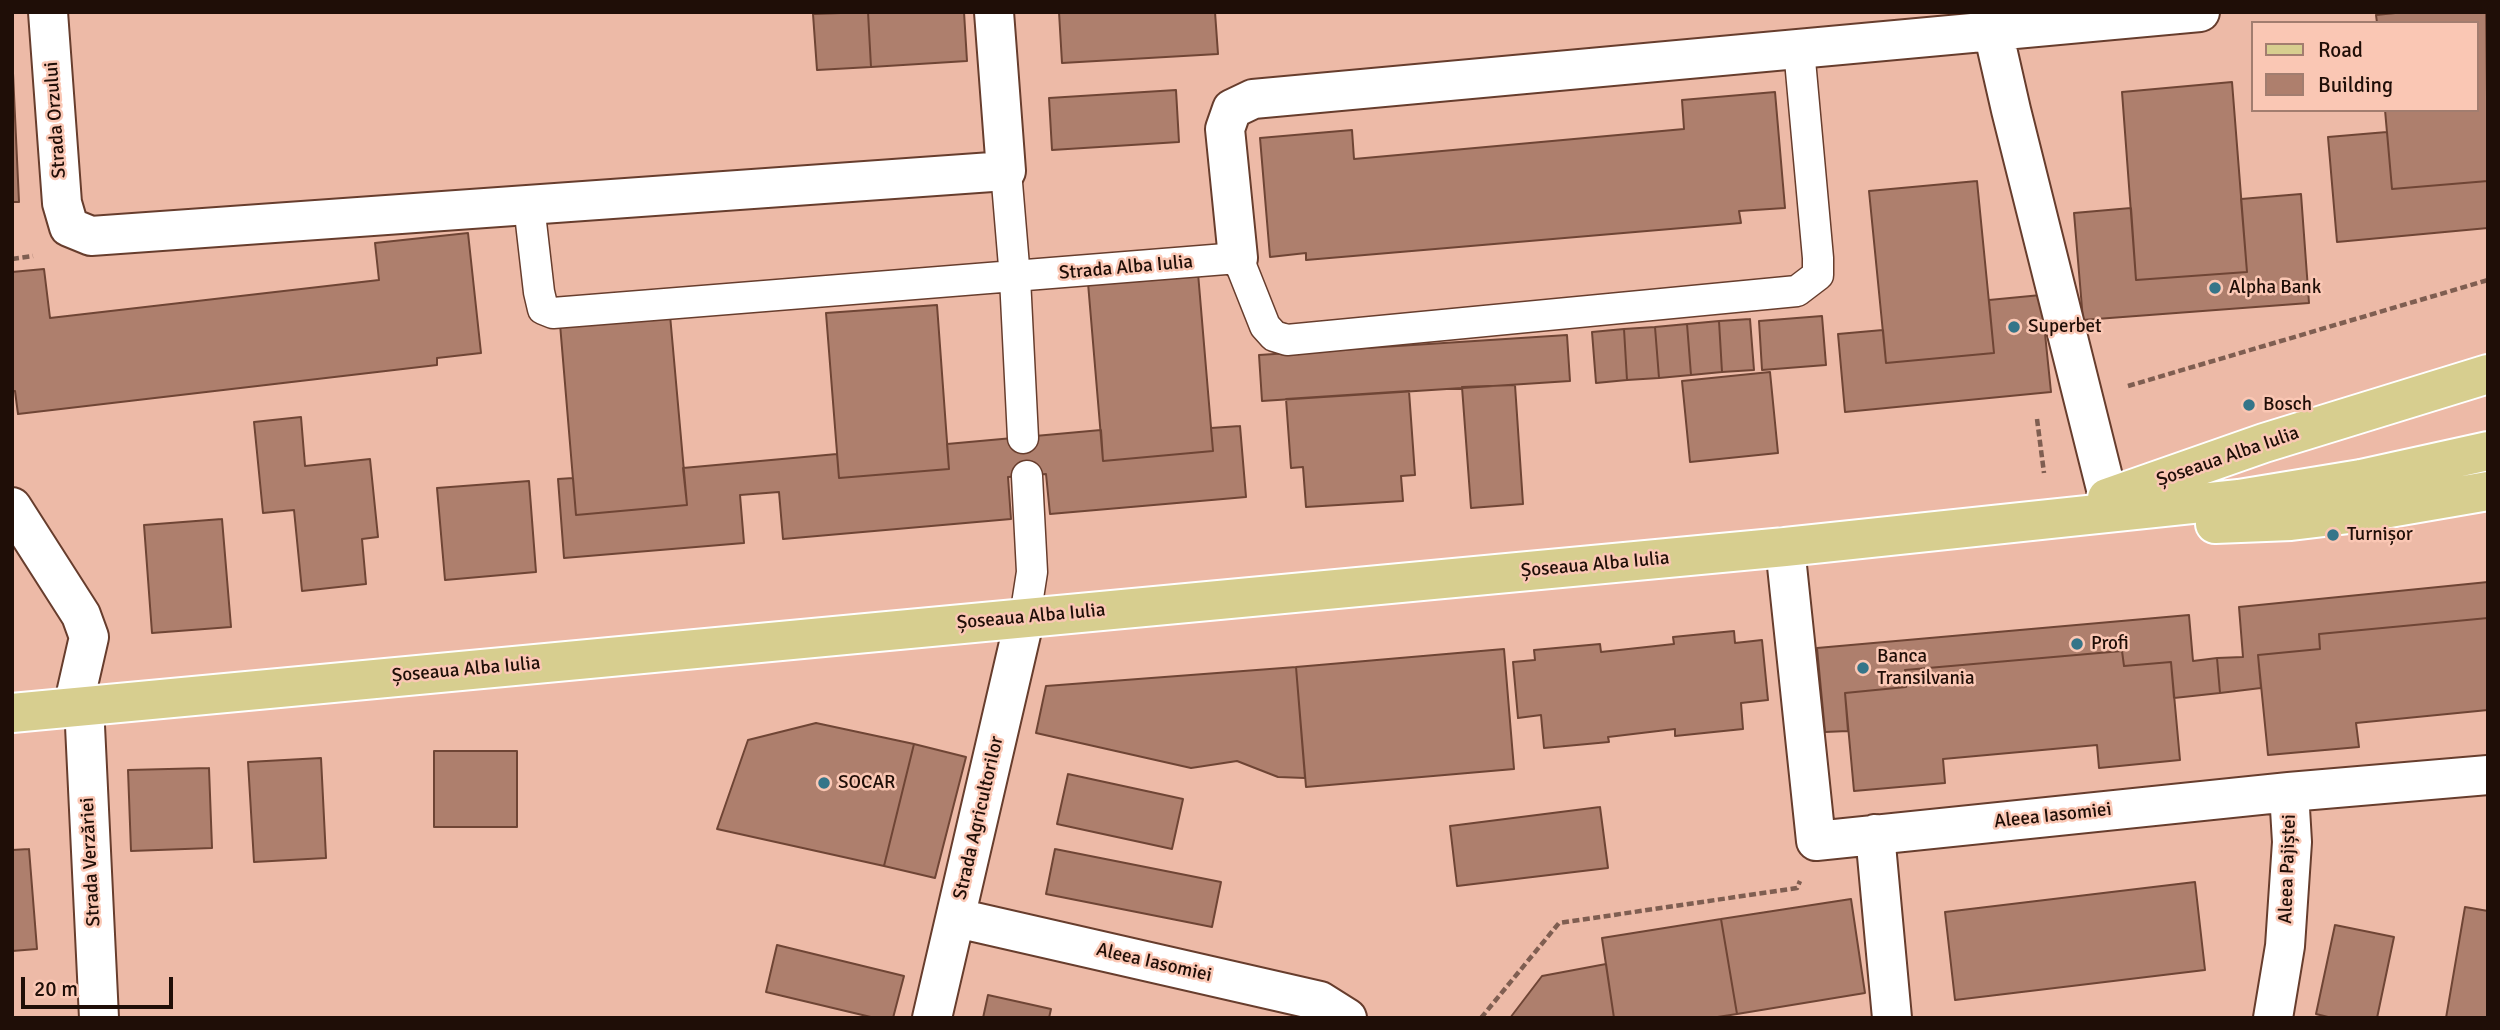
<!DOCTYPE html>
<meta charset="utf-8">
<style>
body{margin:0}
#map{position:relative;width:2500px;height:1030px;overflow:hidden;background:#edbaa7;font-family:Signika,sans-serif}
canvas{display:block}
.frame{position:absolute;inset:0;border:14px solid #1f0e07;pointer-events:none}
.legend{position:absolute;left:2251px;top:21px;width:228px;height:91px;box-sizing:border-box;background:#fac7b4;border:2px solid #a27d6f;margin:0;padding:9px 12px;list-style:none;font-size:21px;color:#1f0e07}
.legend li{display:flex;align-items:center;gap:14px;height:35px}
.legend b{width:35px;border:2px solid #a27d6f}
.scale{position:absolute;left:21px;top:977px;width:152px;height:32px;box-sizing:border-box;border:4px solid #1f0e07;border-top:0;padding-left:9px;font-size:21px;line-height:24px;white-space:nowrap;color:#1f0e07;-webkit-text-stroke:5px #fac7b4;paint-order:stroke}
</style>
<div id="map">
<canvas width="2500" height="1030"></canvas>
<div class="frame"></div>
<ul class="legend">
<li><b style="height:9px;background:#d7ce8f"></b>Road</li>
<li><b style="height:19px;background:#ae7f6d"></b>Building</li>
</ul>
<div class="scale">20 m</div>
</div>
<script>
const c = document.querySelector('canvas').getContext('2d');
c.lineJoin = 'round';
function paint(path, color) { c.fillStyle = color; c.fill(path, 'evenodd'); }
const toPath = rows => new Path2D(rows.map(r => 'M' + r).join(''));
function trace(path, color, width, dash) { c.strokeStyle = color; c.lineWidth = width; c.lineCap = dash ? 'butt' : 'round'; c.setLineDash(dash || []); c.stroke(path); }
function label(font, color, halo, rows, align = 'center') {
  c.font = font + ' Signika,sans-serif'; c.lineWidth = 5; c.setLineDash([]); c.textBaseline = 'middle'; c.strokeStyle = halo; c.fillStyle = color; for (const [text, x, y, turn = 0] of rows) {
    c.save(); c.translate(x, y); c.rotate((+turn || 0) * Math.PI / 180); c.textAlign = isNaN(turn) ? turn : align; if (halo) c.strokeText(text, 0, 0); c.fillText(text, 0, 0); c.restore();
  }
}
const building = toPath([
 [868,12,871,67,817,70,813,14,868,12],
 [868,12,964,12,967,61,871,67,868,12],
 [1059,12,1215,12,1218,54,1062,63,1059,12],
 [2405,12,2486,12,2488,181,2392,189,2385,110,2477,110,2477,23,2377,23,2376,15,2405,12],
 [13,73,19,202,12,202,12,73,13,73],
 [2232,82,2247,272,2136,280,2122,92,2232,82],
 [1176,90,1179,142,1052,150,1049,98,1176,90],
 [1775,92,1785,208,1739,211,1741,223,1306,260,1306,253,1270,257,1260,138,1352,130,1354,159,1684,129,1682,100,1775,92],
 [2387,132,2392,189,2488,181,2488,228,2337,242,2328,137,2387,132],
 [1977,181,1994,353,1886,363,1869,191,1977,181],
 [2301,194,2309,303,2083,320,2074,213,2131,208,2136,280,2247,272,2241,199,2301,194],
 [468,233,481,353,437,358,437,365,18,414,15,391,12,391,12,272,44,269,50,318,379,280,375,243,468,233],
 [1198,273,1213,451,1103,461,1088,283,1198,273],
 [2041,295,2051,392,1845,412,1838,334,1883,330,1886,363,1994,353,1989,300,2041,295],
 [937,305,949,469,839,478,826,313,937,305],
 [670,315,687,505,576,515,560,324,670,315],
 [1822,316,1826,365,1762,370,1759,321,1822,316],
 [1750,319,1754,370,1722,372,1719,321,1750,319],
 [1719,321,1722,372,1691,375,1687,324,1719,321],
 [1687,324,1691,375,1659,378,1655,327,1687,324],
 [1655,327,1659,378,1627,380,1624,329,1655,327],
 [1624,329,1627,380,1596,383,1592,332,1624,329],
 [1567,335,1570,381,1262,401,1259,355,1567,335],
 [1770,372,1778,453,1690,462,1682,381,1770,372],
 [1515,385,1523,504,1471,508,1462,387,1515,385],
 [1409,391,1415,475,1401,476,1403,501,1306,507,1303,467,1291,468,1286,399,1409,391],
 [301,417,305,466,370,459,378,537,362,539,366,584,302,591,294,510,263,513,254,422,301,417],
 [1240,426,1246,497,1050,514,1046,474,1008,477,1011,519,783,539,779,492,740,495,744,543,564,558,558,479,573,478,576,515,687,505,683,468,837,454,839,478,949,469,947,444,1101,430,1103,461,1213,451,1211,428,1240,426],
 [529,481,536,572,445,580,437,488,529,481],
 [222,519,231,627,152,633,144,525,222,519],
 [2488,582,2488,618,2319,634,2320,649,2258,655,2261,688,2220,693,2217,658,2243,657,2239,607,2488,582],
 [2189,615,2193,661,2217,658,2220,693,2174,698,2171,662,2124,666,2122,651,1905,670,1906,687,1845,693,1848,731,1825,732,1817,648,2189,615],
 [2488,618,2488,710,2356,723,2359,747,2268,755,2258,655,2320,649,2319,634,2488,618],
 [1734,631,1735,643,1762,640,1768,700,1741,703,1743,729,1675,736,1675,729,1608,737,1609,742,1544,748,1541,715,1518,718,1513,662,1535,660,1534,650,1600,644,1601,652,1674,644,1673,637,1734,631],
 [1504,649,1514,769,1306,787,1296,667,1504,649],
 [2122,651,2124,666,2171,662,2180,760,2099,768,2097,745,1943,759,1945,783,1854,791,1845,693,1906,687,1905,670,2122,651],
 [1296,667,1305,778,1278,777,1237,761,1191,768,1036,733,1046,686,1296,667],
 [816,723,914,744,884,866,717,829,748,740,816,723],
 [914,744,966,757,935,878,884,866,914,744],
 [434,751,517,751,517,827,434,827,434,751],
 [321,758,326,858,254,862,248,762,321,758],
 [209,768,212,848,131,851,128,770,209,768],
 [1068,774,1183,799,1172,849,1057,824,1068,774],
 [1600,807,1608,868,1457,886,1450,826,1600,807],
 [29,849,37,949,12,951,12,850,29,849],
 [1055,849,1221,882,1212,927,1046,894,1055,849],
 [2195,882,2205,970,1955,1000,1945,912,2195,882],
 [1851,899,1865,993,1737,1014,1721,919,1851,899],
 [2465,907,2488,911,2488,1018,2446,1018,2465,907],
 [1721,919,1737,1014,1711,1018,1614,1018,1602,938,1721,919],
 [2335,925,2394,937,2377,1018,2332,1018,2316,1014,2335,925],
 [777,945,904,976,893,1018,875,1018,766,992,777,945],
 [1606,964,1614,1018,1510,1018,1542,976,1606,964],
 [988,995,1051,1009,1049,1018,983,1018,988,995]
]);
const path = toPath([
 [12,259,33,256],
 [2128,386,2488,280],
 [2037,419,2044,473],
 [1481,1018,1559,923,1797,888,1800,881]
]);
const service = toPath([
 [1006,171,1015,278,1023,438],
 [529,205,539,292,543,309,553,313,1238,258,1265,326,1274,336,1287,340,1797,291,1818,275,1818,258,1799,49],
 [1025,617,1032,572,1027,476]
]);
const minor = toPath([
 [48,12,62,203,69,227,91,236,1006,171,994,12],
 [1992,12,1993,31,2011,110,2108,497],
 [1238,258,1225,129,1232,109,1253,99,2200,12],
 [12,507,81,615,89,637,73,707],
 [1785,547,1816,841,2289,792,2488,775],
 [84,705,99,1018],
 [1875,834,1892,1018],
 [957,918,1320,1001,1347,1018],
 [932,1018,1025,617],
 [2273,1018,2285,946,2292,842,2289,792]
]);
const primary = toPath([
 [2107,498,2264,443,2488,374],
 [2215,524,2291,521,2366,512,2488,491],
 [12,713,1785,547,2239,499,2361,479,2488,451]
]);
const markers = [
 [2215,288,7,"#357589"],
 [2014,327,7,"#357589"],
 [2249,405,7,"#357589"],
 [2333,535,7,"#357589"],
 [2077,644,7,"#357589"],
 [1863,668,7,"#357589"],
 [824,783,7,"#357589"]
];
const streetNames = [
 ["Strada Orzului",56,120,-94],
 ["Strada Alba Iulia",1126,268,-5],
 ["Șoseaua Alba Iulia",2228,457,-19],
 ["Șoseaua Alba Iulia",1595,565,-5],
 ["Șoseaua Alba Iulia",1031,617,-5],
 ["Șoseaua Alba Iulia",466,670,-5],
 ["Aleea Iasomiei",2053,816,-6],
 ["Strada Agricultorilor",979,818,-77],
 ["Strada Verzăriei",91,862,-93],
 ["Aleea Pajiștei",2288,869,-88],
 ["Aleea Iasomiei",1154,963,13]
];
const poiNames = [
 ["Alpha Bank",2229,288],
 ["Superbet",2028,327],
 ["Bosch",2263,405],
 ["Turnișor",2347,535],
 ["Profi",2091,644],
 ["Banca",1877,657],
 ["Transilvania",1877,679],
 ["SOCAR",838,783]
];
paint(building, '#ae7f6d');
trace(building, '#6f4535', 2);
trace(service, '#673d2d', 33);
trace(minor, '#673d2d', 42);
trace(primary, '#fff', 42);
trace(path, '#7f5e51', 4.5, [7, 3.5]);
trace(service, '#fff', 30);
trace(minor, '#fff', 38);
trace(primary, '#d7ce8f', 38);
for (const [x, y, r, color] of markers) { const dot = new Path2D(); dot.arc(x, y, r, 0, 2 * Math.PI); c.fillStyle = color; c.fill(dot); trace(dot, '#fac7b4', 2.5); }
label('19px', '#1f0e07', '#fac7b4', streetNames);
label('19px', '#1f0e07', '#fac7b4', poiNames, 'left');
</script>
